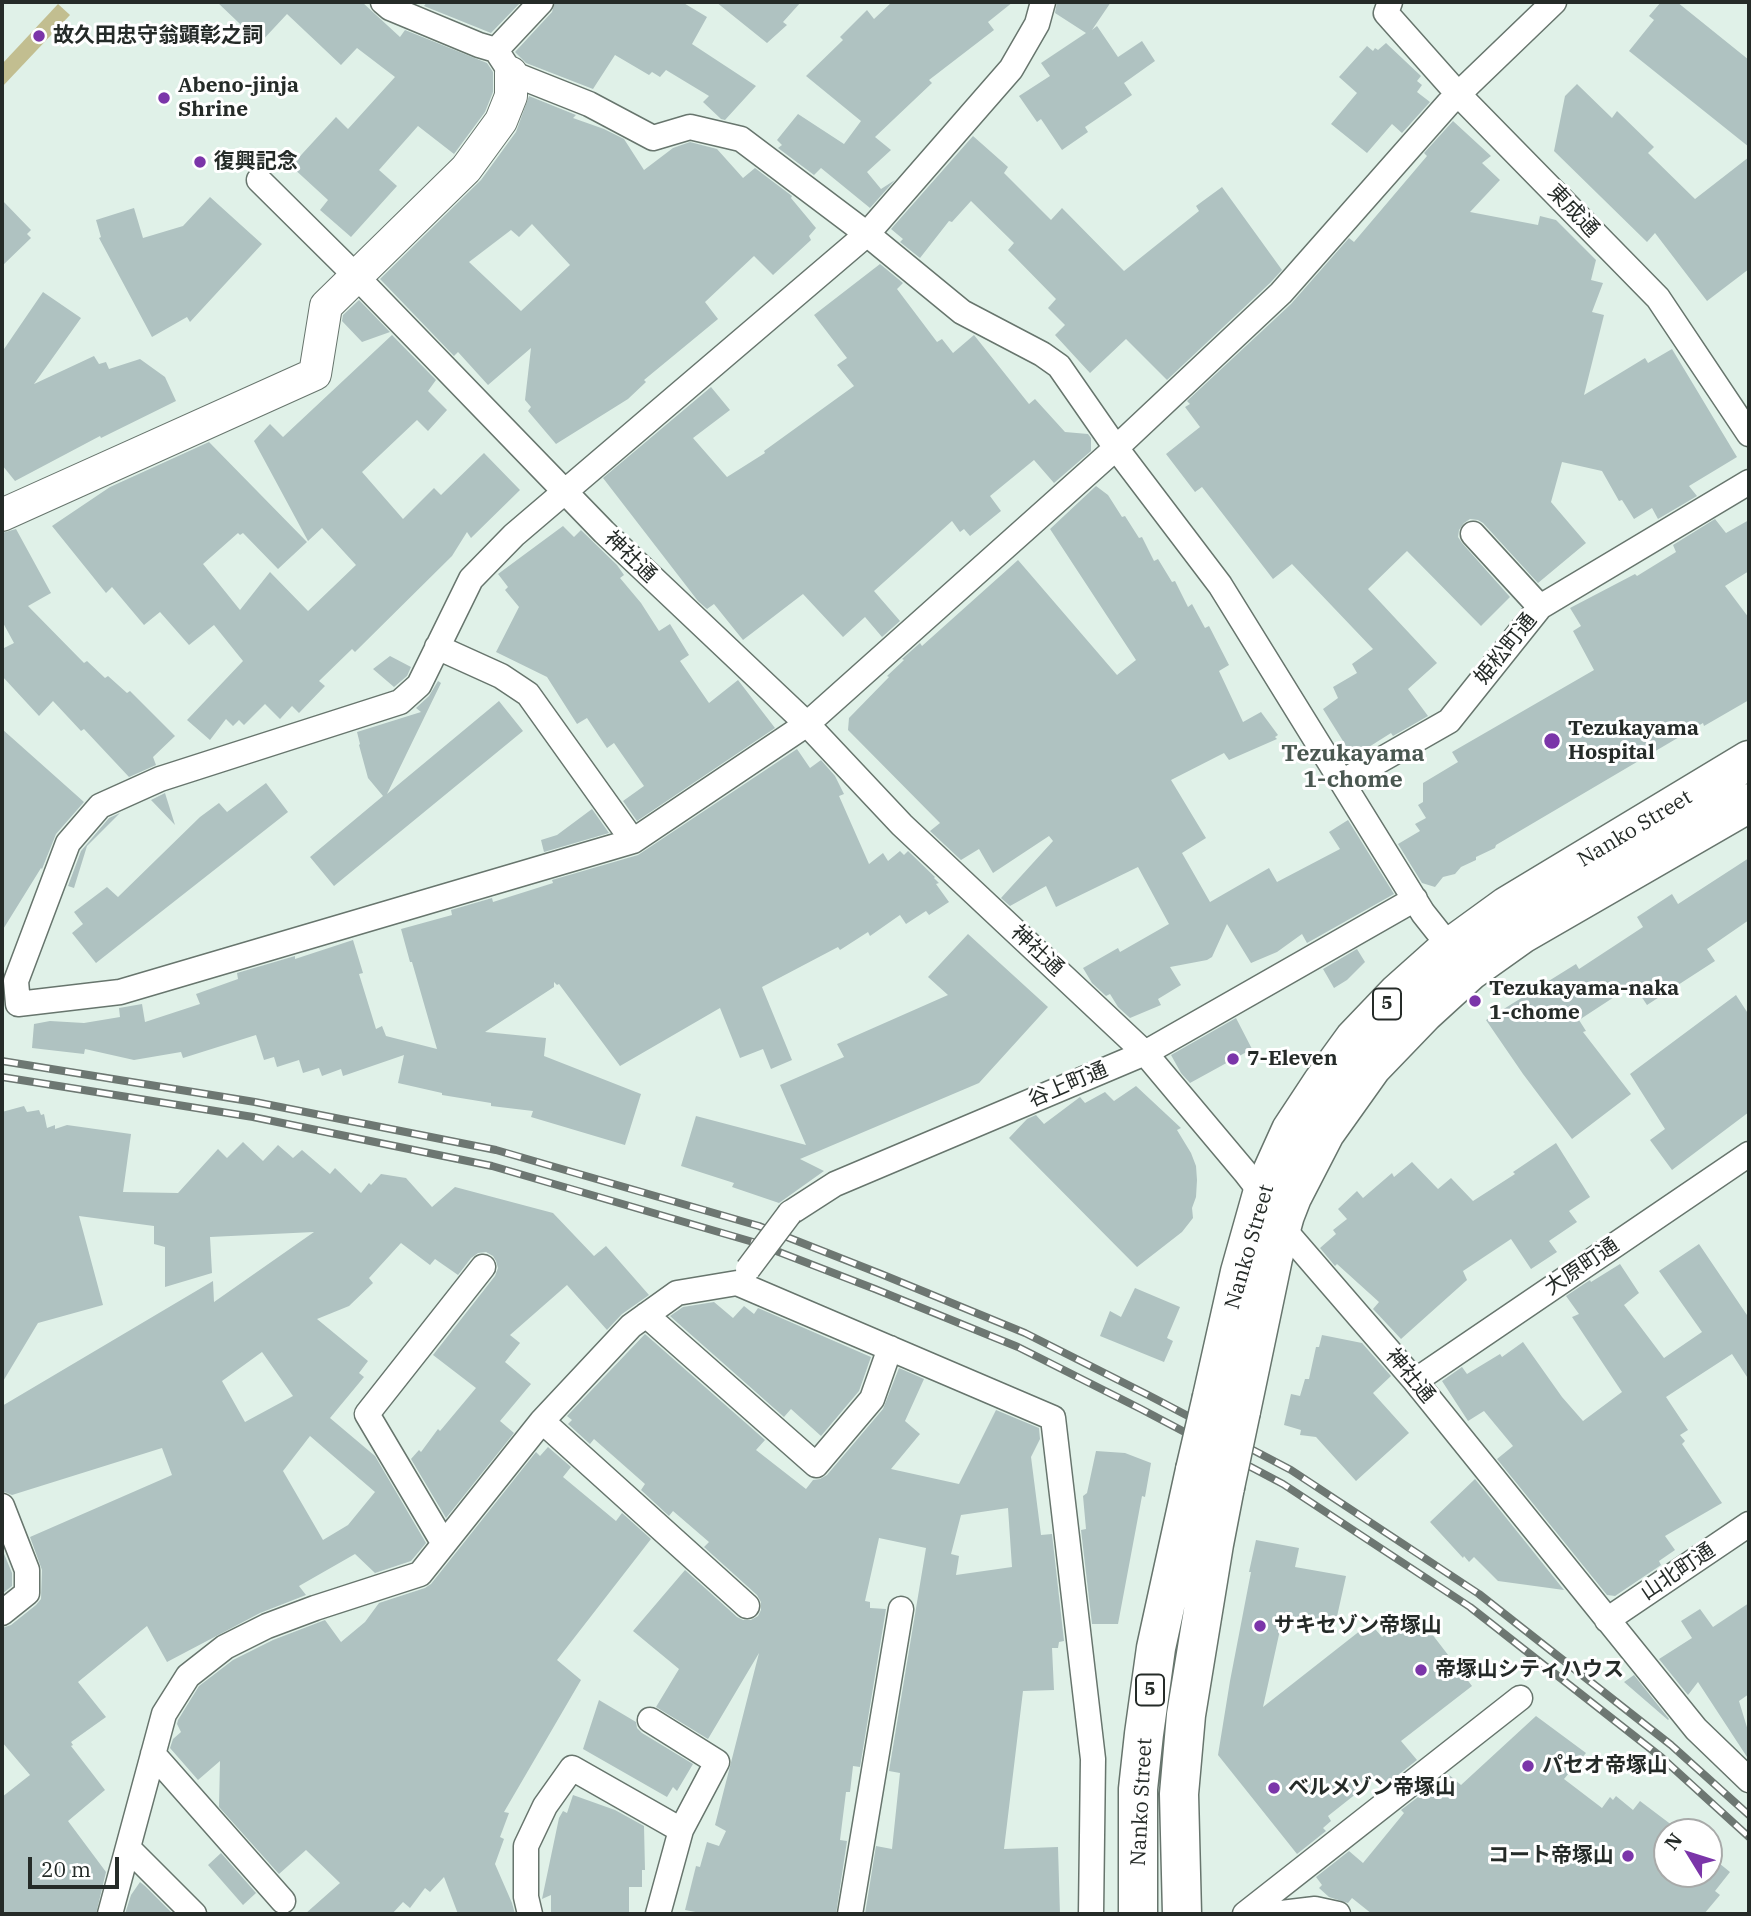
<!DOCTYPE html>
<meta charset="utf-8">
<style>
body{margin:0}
#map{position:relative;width:1751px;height:1916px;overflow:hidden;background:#e0f1e8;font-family:"IBM Plex Serif",serif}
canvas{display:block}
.frame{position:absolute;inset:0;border:4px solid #252b28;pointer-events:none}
.north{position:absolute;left:1653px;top:1818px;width:70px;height:70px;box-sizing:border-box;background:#fff;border:2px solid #a8aaa9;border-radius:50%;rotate:308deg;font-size:19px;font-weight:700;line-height:28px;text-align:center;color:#252b28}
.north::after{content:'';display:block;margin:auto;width:24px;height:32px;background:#7b35a9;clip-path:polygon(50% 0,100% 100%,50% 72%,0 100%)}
.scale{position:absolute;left:28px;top:1857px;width:91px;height:32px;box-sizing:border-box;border:4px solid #252b28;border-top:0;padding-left:9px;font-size:21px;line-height:24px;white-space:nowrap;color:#252b28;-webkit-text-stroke:5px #fff;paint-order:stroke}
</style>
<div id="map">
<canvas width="1751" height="1916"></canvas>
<div class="frame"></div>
<div class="north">N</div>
<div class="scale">20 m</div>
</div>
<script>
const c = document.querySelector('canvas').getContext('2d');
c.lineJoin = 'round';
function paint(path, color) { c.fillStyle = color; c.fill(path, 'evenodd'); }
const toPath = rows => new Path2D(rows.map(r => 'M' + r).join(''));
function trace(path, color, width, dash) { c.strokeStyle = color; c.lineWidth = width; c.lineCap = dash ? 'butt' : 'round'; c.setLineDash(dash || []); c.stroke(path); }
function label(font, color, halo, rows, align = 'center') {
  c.font = font + ' "IBM Plex Serif","Noto Sans JP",serif'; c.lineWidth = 6; c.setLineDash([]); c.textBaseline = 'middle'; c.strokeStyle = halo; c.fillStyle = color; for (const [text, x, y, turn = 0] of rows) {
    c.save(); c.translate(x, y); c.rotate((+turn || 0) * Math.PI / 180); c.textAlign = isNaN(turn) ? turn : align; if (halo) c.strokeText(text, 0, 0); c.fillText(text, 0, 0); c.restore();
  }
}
const green = toPath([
 [58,4,70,15,2,87,2,64]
]);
const building = toPath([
 [217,2,362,2,400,37,405,30,487,63,493,72,493,92,485,112,454,154,418,126,379,170,397,186,351,237,320,210,328,200,291,166,336,117,348,129,395,77,357,48,341,65,287,14,260,43],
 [427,2,521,2,491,33,424,6],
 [555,2,682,2,707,17,692,44,756,86,725,120,721,119,703,102,709,96,666,70,660,77,652,72,649,75,615,55,593,89,526,63,515,52,552,12],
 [716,2,801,2,783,22,787,25,767,43],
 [892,2,1013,2,988,22,994,30,929,80,932,83,875,137,891,150,867,172,881,189,895,180,870,208,821,168,814,175,778,148,782,145,777,140,798,114,844,144,861,121,806,76,843,40,840,37,867,10,874,19],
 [1057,2,1111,2,1092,30,1097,26,1118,57,1142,41,1155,61,1124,83,1132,95,1085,127,1088,132,1062,150,1041,119,1037,122,1019,96,1050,76,1041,63,1086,33,1055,13],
 [1661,2,1677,2,1749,60,1749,147,1629,51,1654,20,1649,16],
 [1386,43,1421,76,1417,81,1422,85,1417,92,1430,102,1402,133,1392,124,1367,153,1331,124,1357,93,1339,77,1367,46,1373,51,1375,48,1378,50],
 [1577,84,1612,118,1617,111,1654,147,1648,153,1695,199,1749,157,1749,269,1707,301,1655,233,1647,242,1554,151,1565,96],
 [529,96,576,115,573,118,604,129,624,139,644,170,673,148,690,142,717,149,743,178,755,168,792,196,791,198,816,228,809,236,811,240,773,275,754,256,705,302,718,319,644,380,646,382,628,399,556,444,528,411,531,407,525,400,531,348,488,385,458,352,454,356,380,279,481,180,516,132],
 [532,224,570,265,521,311,469,262,511,230,519,237],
 [1453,121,1491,156,1482,163,1500,180,1470,212,1538,225,1540,216,1556,220,1596,260,1591,280,1603,283,1592,312,1604,315,1584,395,1645,358,1648,363,1672,349,1737,457,1689,486,1697,496,1658,519,1652,508,1634,519,1622,500,1619,501,1602,471,1562,462,1551,502,1586,543,1538,583,1483,523,1478,520,1470,519,1464,523,1459,530,1458,537,1462,543,1510,597,1481,626,1407,551,1368,589,1437,663,1408,689,1428,716,1393,736,1391,733,1353,757,1323,709,1338,698,1333,687,1357,673,1352,664,1373,649,1292,564,1273,579,1202,487,1195,492,1166,454,1200,427,1185,407,1190,404,1187,401,1291,304,1349,238,1354,242,1427,156,1424,153],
 [973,136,1008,167,1004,173,1051,220,1062,208,1124,271,1199,211,1196,206,1222,187,1282,270,1270,283,1167,380,1126,339,1090,373,1055,335,1065,325,1048,308,1056,299,1008,250,1014,243,971,201,952,222,949,221,920,258,900,242,903,239,891,229],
 [210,197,262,244,190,322,187,317,152,337,99,238,101,237,96,220,134,208,143,238,183,226],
 [2,200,31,230,27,234,31,238,2,266],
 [880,264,903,283,897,289,937,342,942,339,953,353,974,335,1029,404,1035,399,1065,432,1088,434,1091,438,1091,451,1054,483,1034,460,990,496,1001,511,970,536,964,529,960,532,952,521,874,591,900,621,882,637,865,617,843,637,803,594,743,640,714,604,707,609,698,601,603,478,711,387,730,410,693,438,727,477,765,453,764,451,854,386,837,365,847,358,814,315],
 [43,292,81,318,34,384,94,356,99,364,106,362,109,369,140,359,165,377,176,401,101,438,100,436,15,481,2,465,2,352],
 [359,300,390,332,362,342,342,321,343,315],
 [392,335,436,380,428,391,447,410,428,431,417,420,362,472,403,519,434,488,441,495,484,453,520,490,471,538,467,532,452,556,355,652,352,649,319,681,325,686,299,713,292,706,280,719,265,704,244,725,239,720,233,726,226,719,210,740,187,720,243,661,214,625,189,645,160,612,144,625,112,587,106,593,52,526,110,487,209,442,307,542,278,569,243,533,240,535,238,533,203,564,240,610,270,572,308,611,356,565,322,528,308,541,254,441,270,424,283,437],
 [1096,486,1108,495,1122,517,1125,516,1139,538,1142,537,1154,561,1158,559,1172,582,1175,581,1188,607,1192,604,1205,628,1209,626,1229,665,1219,671,1243,722,1261,712,1278,735,1275,737,1277,739,1229,760,1224,753,1171,780,1206,838,1182,853,1210,902,1269,868,1277,882,1340,849,1329,832,1348,820,1394,894,1307,943,1302,934,1277,952,1251,963,1227,924,1212,957,1207,960,1170,967,1181,985,1158,999,1161,1005,1130,1018,1118,1007,1110,994,1106,996,1092,983,1083,968,1118,948,1120,952,1169,924,1138,867,1056,907,1046,886,1010,906,1001,898,1053,841,1049,836,993,873,979,849,961,860,930,831,940,823,848,730,849,718,889,677,887,676,904,660,902,659,920,643,922,646,1018,560,1117,675,1136,660,1050,529],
 [1715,519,1726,533,1749,520,1749,571,1725,586,1749,618,1749,700,1704,726,1703,723,1496,845,1495,848,1476,857,1476,860,1461,867,1455,874,1443,877,1435,887,1422,883,1398,844,1420,831,1415,824,1426,818,1418,805,1423,802,1423,783,1458,762,1452,752,1594,670,1573,631,1581,626,1570,608,1635,574,1637,576,1676,552,1673,545],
 [563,526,574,537,581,530,617,565,624,575,620,578,641,603,659,631,670,624,689,655,680,661,709,703,738,680,775,728,637,821,623,801,644,786,614,743,607,748,587,718,577,724,547,677,496,652,519,607,505,590,508,587,498,574],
 [16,529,51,593,28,606,84,663,87,661,105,678,108,676,127,693,130,691,175,736,153,757,156,765,129,777,84,729,81,731,53,701,39,716,2,676,2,649,14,643,2,621,2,533],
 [390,656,411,667,407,676,394,687,373,669],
 [438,681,441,683,387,794,499,701,523,731,334,886,310,857,383,796,368,778,359,745,360,744,357,732,421,712,416,708,429,696],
 [2,729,84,802,56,834,42,869,41,868,2,931],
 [797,749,810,768,821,760,835,776,844,794,839,796,869,864,883,853,888,861,900,851,904,855,908,851,935,877,934,878,939,883,936,884,949,902,929,915,926,911,906,924,900,915,870,936,868,932,840,950,838,947,762,987,792,1060,771,1069,763,1049,740,1058,720,1008,620,1066,559,984,557,985,554,982,554,987,485,1032,546,1038,544,1056,641,1094,625,1145,531,1117,533,1111,491,1106,491,1103,442,1095,442,1093,398,1083,404,1055,343,1076,341,1069,322,1076,319,1068,303,1073,299,1060,277,1067,274,1057,264,1060,256,1035,183,1058,181,1052,134,1060,85,1049,84,1054,32,1048,34,1024,50,1021,84,1023,120,1017,119,1008,142,1004,145,1022,200,1004,196,994,238,979,237,973,295,956,295,959,353,940,363,973,359,974,376,1029,382,1026,386,1036,437,1049,412,962,410,962,401,929,452,915,451,910,492,898,493,902,553,883,552,880,638,855],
 [266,783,288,812,96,963,72,933,83,924,74,912,107,887,118,897,200,817,219,803,227,812],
 [165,793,175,825,151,800],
 [592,809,609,833,544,852,541,840,557,835],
 [120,813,87,846,74,888,68,886,81,851,109,818],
 [1749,858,1749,920,1707,949,1715,961,1647,1005,1637,990,1634,992,1631,986,1579,1020,1586,1031,1583,1032,1631,1094,1572,1139,1523,1074,1486,1020,1576,964,1579,969,1643,927,1637,917,1672,894,1678,904],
 [968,934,1048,1007,979,1083,800,1159,824,1171,779,1203,732,1187,734,1183,681,1166,696,1116,806,1145,780,1085,844,1057,837,1044,948,995,928,977],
 [1357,949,1365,962,1347,980,1334,988,1323,969],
 [1736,995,1749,1015,1749,1112,1672,1170,1650,1140,1665,1129,1630,1074],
 [1236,1018,1252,1049,1190,1083,1181,1073,1171,1055],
 [1136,1086,1181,1128,1177,1130,1191,1153,1196,1166,1197,1180,1196,1197,1192,1208,1193,1218,1182,1232,1137,1267,1009,1138,1027,1119,1036,1115,1044,1124,1080,1097,1085,1103,1105,1092,1114,1101],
 [24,1106,27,1112,39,1110,41,1115,44,1114,47,1128,55,1125,55,1129,67,1125,131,1134,123,1192,178,1193,218,1149,227,1158,243,1142,263,1161,278,1145,293,1158,302,1150,330,1174,335,1168,361,1193,369,1183,371,1185,381,1174,406,1178,432,1207,455,1187,553,1213,594,1256,606,1246,649,1295,622,1314,607,1330,567,1285,510,1335,520,1343,505,1362,531,1384,500,1421,514,1433,446,1518,411,1459,419,1450,421,1452,438,1429,440,1431,476,1388,433,1355,495,1276,498,1268,496,1261,493,1256,486,1252,478,1253,471,1258,458,1275,435,1259,430,1265,401,1243,369,1278,373,1283,349,1306,317,1319,368,1361,359,1373,364,1377,330,1418,375,1456,426,1543,411,1561,375,1573,355,1554,299,1586,306,1595,260,1613,167,1662,147,1626,78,1682,106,1717,71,1742,73,1745,71,1746,105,1790,68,1821,106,1872,96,1914,2,1914,2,1797,30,1775,2,1742,2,1628,11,1625,36,1605,41,1599,42,1570,30,1537,172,1475,162,1448,12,1495,2,1491,2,1406,213,1281,214,1302,314,1232,210,1237,212,1273,165,1287,165,1247,154,1244,154,1226,79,1216,103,1305,38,1323,2,1383,2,1112],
 [262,1352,293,1396,245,1422,222,1381],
 [310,1436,375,1492,348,1525,323,1540,283,1471],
 [1556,1143,1590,1197,1569,1211,1577,1222,1549,1241,1557,1252,1531,1269,1511,1239,1463,1271,1467,1280,1401,1339,1373,1309,1379,1302,1337,1264,1335,1266,1320,1248,1336,1234,1333,1230,1347,1219,1338,1209,1357,1191,1363,1198,1392,1173,1394,1177,1412,1162,1438,1189,1451,1178,1473,1201,1515,1174,1513,1172],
 [1699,1244,1749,1318,1749,1380,1732,1354,1666,1397,1688,1430,1680,1435,1685,1441,1682,1444,1722,1503,1665,1536,1675,1550,1659,1561,1661,1565,1615,1596,1607,1595,1497,1459,1513,1446,1484,1411,1468,1421,1442,1381,1462,1367,1467,1374,1500,1354,1502,1357,1523,1342,1562,1397,1583,1421,1622,1392,1572,1317,1579,1314,1566,1296,1590,1280,1591,1282,1620,1264,1639,1293,1624,1305,1664,1358,1702,1332,1659,1271],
 [1135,1288,1180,1307,1167,1338,1173,1341,1164,1362,1100,1336,1110,1311,1121,1317],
 [714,1302,733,1318,744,1306,754,1314,758,1308,871,1357,859,1391,821,1436,791,1409,784,1417,670,1316,683,1307],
 [645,1334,765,1440,756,1450,806,1489,813,1480,820,1479,827,1475,883,1409,899,1368,924,1379,905,1421,920,1434,891,1469,959,1484,996,1410,1039,1428,1040,1439,1031,1457,1041,1535,1052,1534,1064,1641,1059,1642,1058,1648,1052,1648,1054,1690,1023,1691,1004,1849,1058,1847,1060,1914,865,1914,876,1846,892,1849,900,1773,889,1771,926,1548,879,1538,865,1601,870,1602,870,1608,886,1609,860,1767,853,1766,850,1792,846,1792,840,1840,847,1841,836,1914,706,1914,685,1910,696,1866,700,1867,707,1842,719,1846,726,1831,715,1825,759,1653,708,1739,656,1707,679,1669,633,1631,685,1570,737,1617,743,1620,751,1620,758,1616,761,1610,761,1602,757,1595,704,1547,709,1542,673,1511,669,1516,641,1490,645,1484,594,1439,590,1444,568,1424,572,1420,567,1416],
 [1008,1508,1012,1567,956,1575,959,1556,951,1554,961,1515],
 [1322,1335,1362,1343,1391,1376,1373,1393,1409,1433,1356,1481,1316,1437,1300,1435,1301,1430,1284,1425,1291,1394,1300,1396,1305,1379,1309,1379,1316,1347,1319,1347],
 [548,1447,571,1467,563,1477,616,1521,622,1513,651,1539,557,1660,581,1680,504,1812,509,1813,500,1837,504,1839,495,1864,512,1903,515,1914,458,1914,444,1877,430,1892,425,1888,410,1908,403,1902,392,1914,305,1914,340,1883,306,1850,279,1874,219,1807,220,1761,198,1780,170,1748,173,1739,181,1732,177,1724,178,1720,199,1686,233,1660,273,1640,325,1620,341,1642,365,1622,379,1603,425,1588,431,1584,536,1452,540,1456],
 [1096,1451,1125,1453,1151,1463,1145,1497,1142,1496,1118,1624,1092,1624,1081,1530,1086,1529,1083,1496,1087,1493],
 [1475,1479,1564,1590,1498,1581,1474,1557,1469,1562,1464,1556,1463,1558,1430,1522],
 [1256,1540,1299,1548,1295,1567,1346,1576,1334,1630,1282,1621,1263,1707,1370,1623,1382,1637,1415,1612,1472,1686,1401,1741,1417,1760,1383,1787,1376,1778,1328,1816,1331,1821,1323,1828,1326,1831,1297,1854,1218,1755,1230,1681,1251,1572,1249,1572],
 [2,1549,12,1573,12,1586,2,1594],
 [1749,1603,1749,1694,1739,1701,1749,1734,1749,1760,1698,1682,1688,1695,1659,1659,1692,1638,1681,1621,1700,1609,1713,1627],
 [1634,1675,1669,1719,1668,1720,1624,1682],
 [599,1700,636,1722,637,1728,642,1733,693,1764,677,1791,673,1787,667,1797,583,1749],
 [1536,1716,1586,1753,1564,1779,1602,1808,1610,1797,1613,1800,1616,1796,1633,1810,1640,1801,1681,1832,1667,1832,1667,1874,1709,1874,1709,1855,1730,1872,1715,1891,1720,1895,1704,1914,1372,1914,1352,1898,1348,1903,1329,1897,1319,1888,1322,1885,1316,1877,1349,1851,1363,1863,1404,1813,1401,1810,1435,1784,1437,1786,1448,1774,1461,1785],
 [573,1795,615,1810,644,1826,645,1870,642,1870,642,1887,629,1887,629,1914,551,1914,551,1895,542,1899,559,1818,563,1811,567,1813],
 [221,1853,256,1893,243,1905,208,1865],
 [140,1882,145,1886,173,1914,125,1914,131,1895]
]);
const minor = toPath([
 [383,2,390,8,479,45,496,50,511,73,589,104,653,138,690,127,741,139,867,234,962,312,1042,354,1059,366,1116,448,1220,585,1423,913,1450,947],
 [1043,2,1037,24,1011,69,867,234,514,535,471,579,419,685,400,702,160,779,100,806,68,843,16,981,18,1004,120,992,633,841,807,724,1116,448,1281,293,1448,104,1554,2],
 [1390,2,1386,13,1458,94,1658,298,1749,434],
 [496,50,541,2],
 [259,180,357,277,604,532,807,724,902,825,1145,1053,1245,1172,1262,1194,1281,1226,1415,1381,1696,1729,1749,1780],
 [1473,534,1540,607],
 [437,647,501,676,528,694,633,841],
 [1342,782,1449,721,1540,607,1749,482],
 [790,1213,835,1184,1145,1053,1415,899],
 [646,1315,816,1465,872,1399,890,1348],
 [1415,1381,1749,1154],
 [542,1421,747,1606],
 [2,1506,27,1570,27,1593,2,1613],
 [444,1544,367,1414,483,1267],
 [1607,1620,1749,1524],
 [650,1720,717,1762,681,1830],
 [153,1754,283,1901],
 [128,1848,194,1914],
 [110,1914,164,1714,188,1676,225,1647,267,1626,315,1608,420,1574,542,1421,631,1326,677,1293,737,1283,1053,1418,1093,1759,1091,1914],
 [530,1914,526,1897,526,1846,545,1806,572,1768,681,1830,658,1914],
 [850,1914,901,1609],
 [1245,1914,1520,1698],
 [1273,1914,1315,1909,1338,1914]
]);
const tertiary = toPath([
 [2,515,315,374,326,306,466,169,501,121,511,96,511,73]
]);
const primary = toPath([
 [1212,1397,1240,1272,1262,1194,1291,1130,1322,1083,1354,1039,1398,993,1445,951,1507,906,1749,760],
 [1241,1411,1273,1258,1285,1215,1292,1197,1325,1133,1372,1067,1424,1013,1470,971,1522,934,1749,803],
 [1138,1914,1138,1789,1144,1734,1156,1648,1195,1470],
 [1182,1914,1179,1794,1186,1715,1214,1544,1225,1487]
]);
const rail = toPath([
 [2,1061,255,1102,496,1150,759,1226,881,1274,1025,1333,1148,1395,1291,1470,1479,1594,1671,1745,1749,1815],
 [2,1077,253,1117,492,1166,753,1242,875,1289,1018,1347,1141,1409,1283,1484,1470,1607,1661,1757,1749,1837]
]);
const minorBridge = toPath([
 [748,1269,790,1213]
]);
const primaryBridge = toPath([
 [1195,1470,1212,1397],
 [1225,1487,1241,1411]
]);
const markers = [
 [39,36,7,"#7b35a9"],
 [164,98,7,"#7b35a9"],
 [200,162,7,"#7b35a9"],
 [1552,741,9,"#7b35a9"],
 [1475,1001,7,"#7b35a9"],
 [1233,1059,7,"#7b35a9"],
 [1260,1626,7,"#7b35a9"],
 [1421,1670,7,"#7b35a9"],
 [1528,1766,7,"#7b35a9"],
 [1274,1788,7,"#7b35a9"],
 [1628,1856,7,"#7b35a9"]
];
const shields = [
 [1387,1004,28],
 [1150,1690,28]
];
const shieldNames = [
 ["5",1387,1004],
 ["5",1150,1690]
];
const poiNames = [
 ["故久田忠守翁顕彰之詞",53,36],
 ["Abeno-jinja",178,86],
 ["Shrine",178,110],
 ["復興記念",214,162],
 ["Tezukayama",1568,729],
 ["Hospital",1568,753],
 ["Tezukayama-naka",1489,989],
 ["1-chome",1489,1013],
 ["7-Eleven",1247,1059],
 ["サキセゾン帝塚山",1274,1626],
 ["帝塚山シティハウス",1435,1670],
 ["パセオ帝塚山",1542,1766],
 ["ベルメゾン帝塚山",1288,1788],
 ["コート帝塚山",1614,1856,"right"]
];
const streetNames = [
 ["東成通",1573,211,46],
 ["神社通",630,557,44],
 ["姫松町通",1506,649,-51],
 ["Nanko Street",1635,829,-31],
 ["神社通",1037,951,43],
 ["谷上町通",1068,1085,-23],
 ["Nanko Street",1250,1247,-74],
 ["大原町通",1582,1267,-34],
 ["神社通",1410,1376,50],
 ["山北町通",1678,1572,-34],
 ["Nanko Street",1142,1802,-87]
];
const neighbourhoodNames = [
 ["Tezukayama",1353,754],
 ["1-chome",1353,780]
];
paint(green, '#c2be90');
paint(building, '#afc2c1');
trace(minor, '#67756d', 27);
trace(tertiary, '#67756d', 34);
trace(primary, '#67756d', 41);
trace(minor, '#fff', 24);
trace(tertiary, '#fff', 32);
trace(primary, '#fff', 38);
trace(rail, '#6d7772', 8);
trace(rail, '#fff', 5, [16]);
trace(minorBridge, '#67756d', 27, []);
trace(primaryBridge, '#67756d', 41, []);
trace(minorBridge, '#fff', 24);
trace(primaryBridge, '#fff', 38);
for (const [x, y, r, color] of markers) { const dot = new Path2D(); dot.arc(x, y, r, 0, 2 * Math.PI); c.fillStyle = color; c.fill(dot); trace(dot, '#fff', 2.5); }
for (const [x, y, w] of shields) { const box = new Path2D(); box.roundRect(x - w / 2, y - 15.5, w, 31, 5); c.fillStyle = '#fff'; c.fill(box); trace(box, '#252b28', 2); }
label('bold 19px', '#252b28', null, shieldNames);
label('bold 21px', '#252b28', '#fff', poiNames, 'left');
label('21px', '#252b28', '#fff', streetNames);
label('bold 23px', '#4a5851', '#fff', neighbourhoodNames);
</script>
